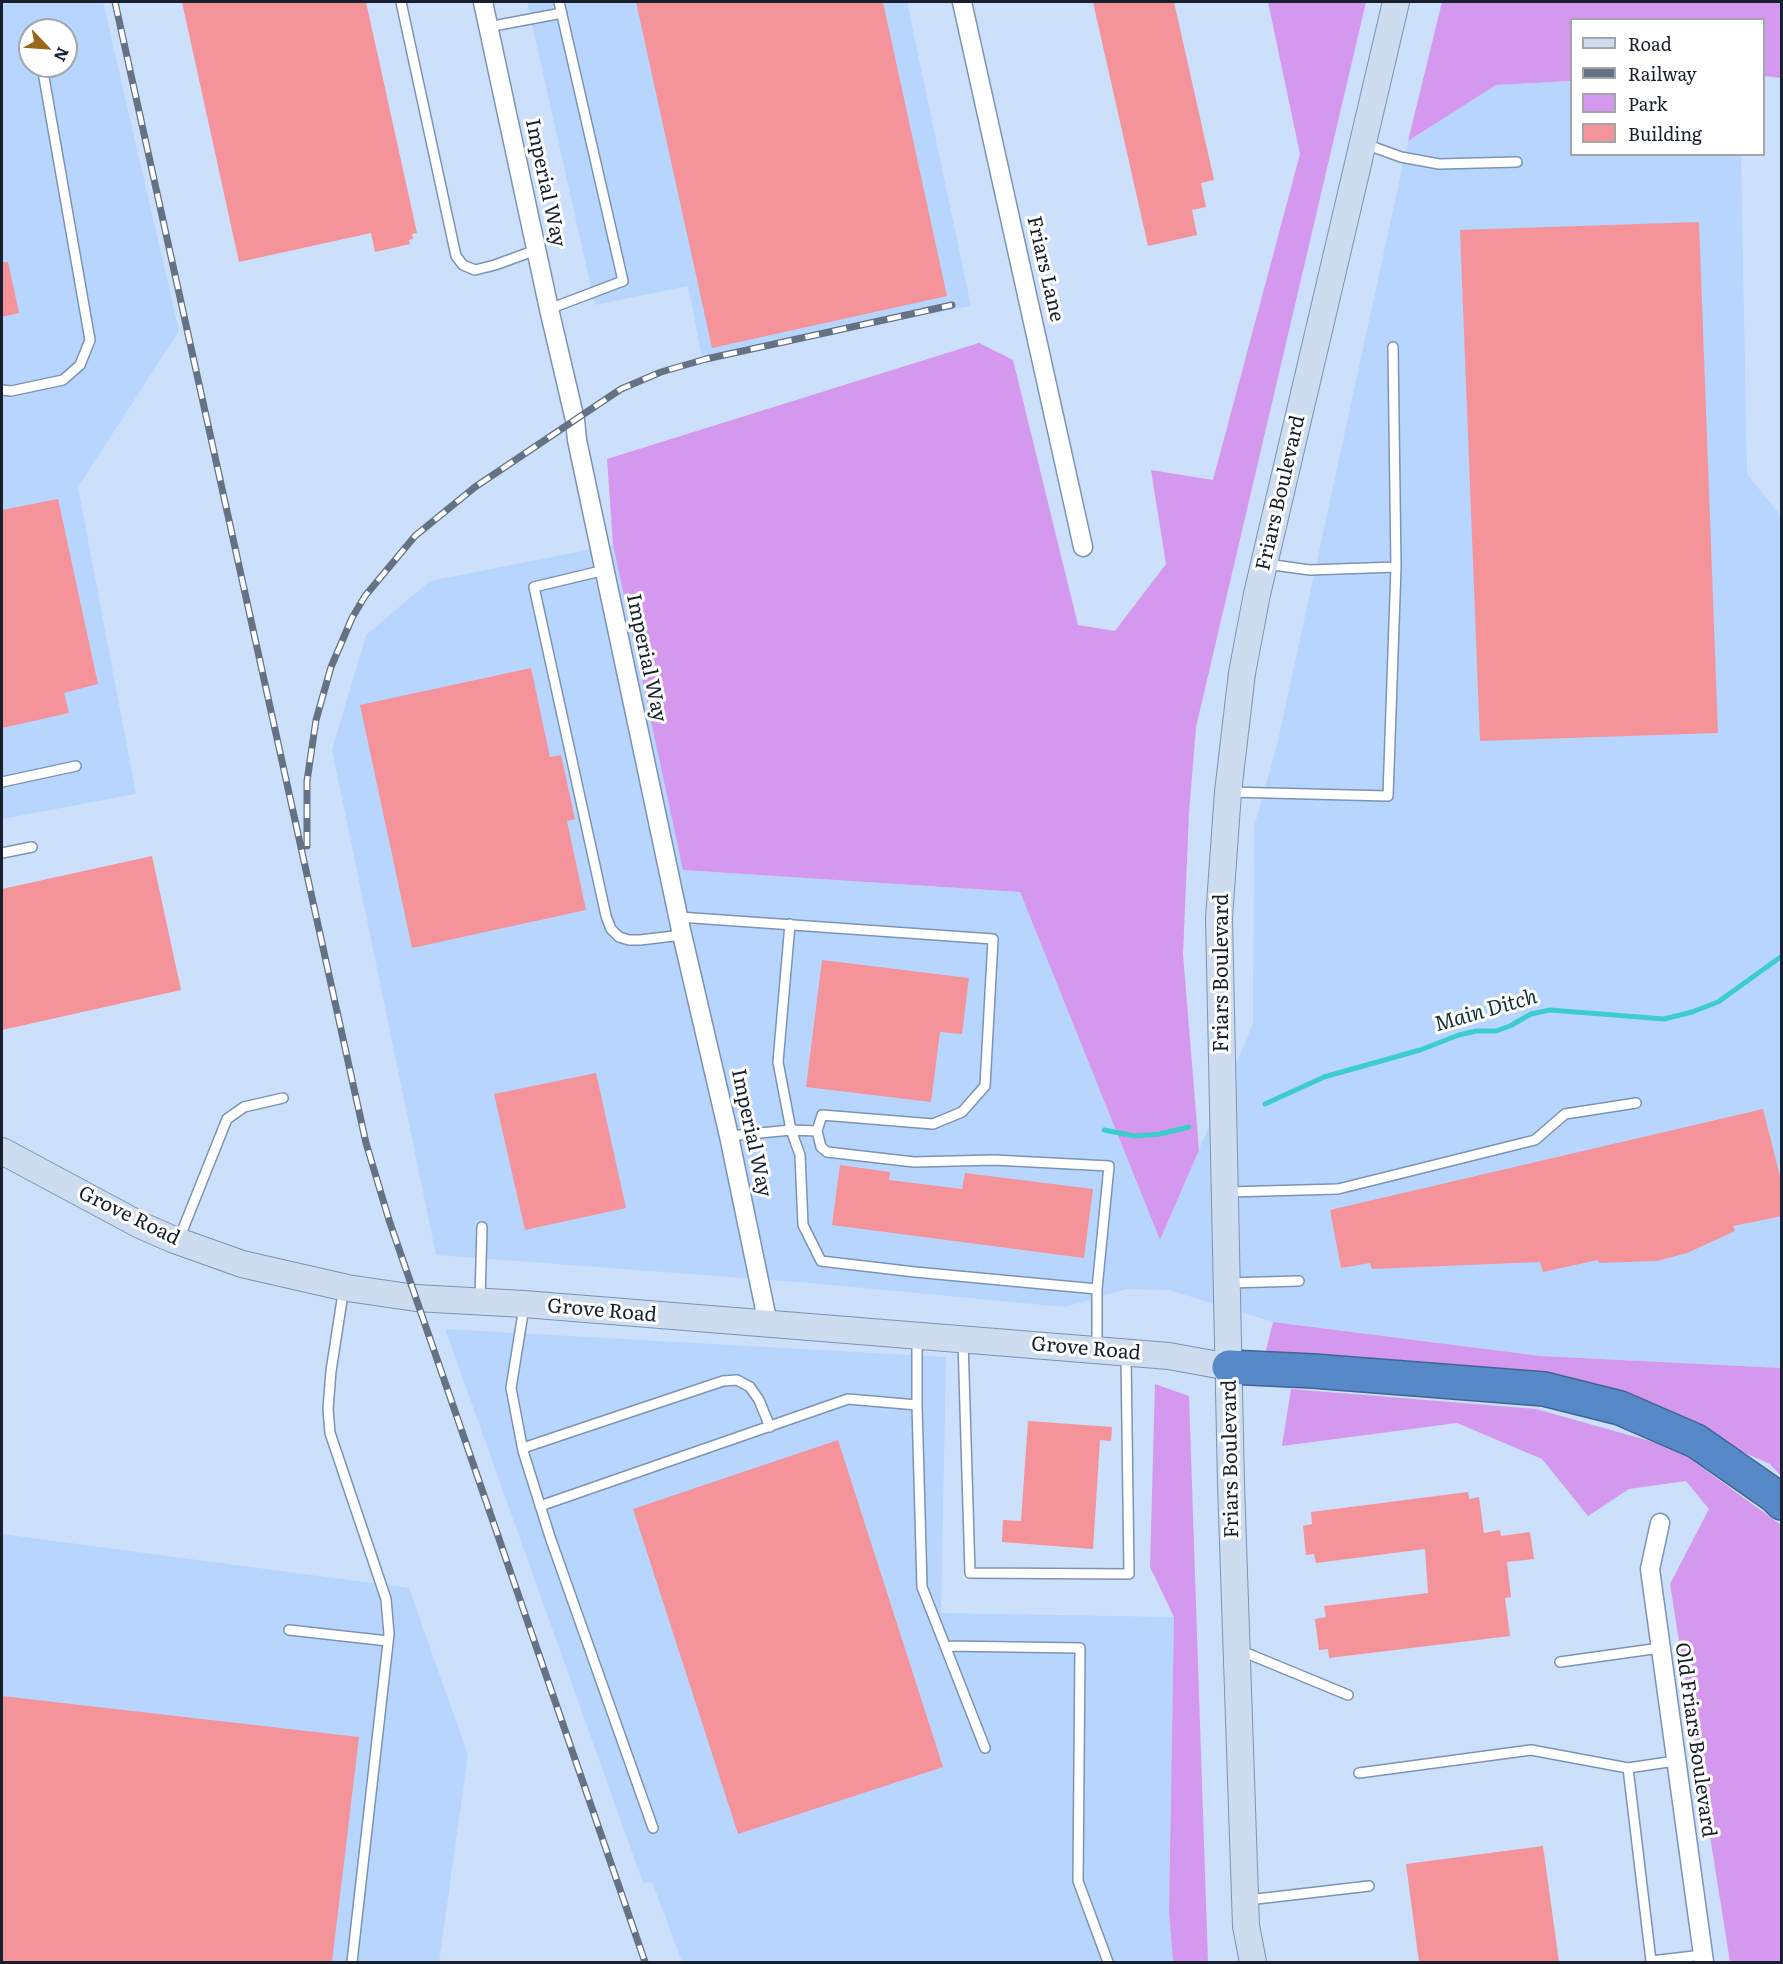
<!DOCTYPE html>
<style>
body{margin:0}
#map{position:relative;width:1783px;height:1964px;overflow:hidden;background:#cce0fb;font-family:Literata,serif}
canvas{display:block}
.frame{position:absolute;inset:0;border:3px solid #17202c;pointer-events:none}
.legend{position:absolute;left:1570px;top:18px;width:195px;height:138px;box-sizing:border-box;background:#fff;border:2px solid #a2a6ab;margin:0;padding:8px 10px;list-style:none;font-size:18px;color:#17202c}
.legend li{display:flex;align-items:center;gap:12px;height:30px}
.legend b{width:30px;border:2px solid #a2a6ab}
.north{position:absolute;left:18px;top:18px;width:60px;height:60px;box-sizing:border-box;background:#fff;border:2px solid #a2a6ab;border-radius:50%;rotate:115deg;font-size:16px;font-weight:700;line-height:24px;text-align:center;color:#17202c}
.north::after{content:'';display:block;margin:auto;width:21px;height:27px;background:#976818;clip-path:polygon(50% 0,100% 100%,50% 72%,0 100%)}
</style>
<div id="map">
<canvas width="1783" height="1964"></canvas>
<div class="frame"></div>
<ul class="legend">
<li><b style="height:8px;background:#cddcef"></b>Road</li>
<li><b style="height:8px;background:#647284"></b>Railway</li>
<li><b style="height:16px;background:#d598ef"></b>Park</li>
<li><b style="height:16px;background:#f4939a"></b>Building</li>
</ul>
<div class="north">N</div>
</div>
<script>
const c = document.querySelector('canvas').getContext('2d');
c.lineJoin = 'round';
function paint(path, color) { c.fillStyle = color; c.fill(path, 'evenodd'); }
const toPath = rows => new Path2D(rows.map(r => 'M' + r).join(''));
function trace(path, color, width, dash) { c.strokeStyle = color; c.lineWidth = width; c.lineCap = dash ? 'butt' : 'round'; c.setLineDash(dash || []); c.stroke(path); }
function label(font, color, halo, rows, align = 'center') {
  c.font = font + ' Literata,serif'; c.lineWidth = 6; c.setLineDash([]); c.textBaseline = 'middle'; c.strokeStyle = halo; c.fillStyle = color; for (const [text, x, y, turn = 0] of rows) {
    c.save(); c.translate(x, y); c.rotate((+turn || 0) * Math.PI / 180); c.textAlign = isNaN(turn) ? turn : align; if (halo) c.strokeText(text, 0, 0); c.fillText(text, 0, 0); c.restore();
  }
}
const built = toPath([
 [2,2,103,2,179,331,78,487,136,794,2,819],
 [30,30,66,30,66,66,30,66],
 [527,2,907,2,971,306,702,358,688,286,595,305],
 [1571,81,1572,154,1741,155,1747,474,1782,517,1781,1368,1541,1356,1273,1322,1169,1290,1127,1289,1065,1307,810,1283,436,1255,332,750,366,635,430,581,613,545,683,870,1020,892,1160,1240,1253,1024,1254,827,1277,745,1408,141,1496,85],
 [445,1329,946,1357,941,1613,1174,1617,1169,1912,1173,1962,682,1962,652,1882,643,1883],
 [2,1534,409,1588,468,1755,439,1962,2,1962]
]);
const green = toPath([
 [1268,2,1366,2,1196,727,1189,813,1183,954,1199,1150,1160,1240,1020,892,683,870,613,545,607,459,979,343,1013,360,1078,625,1115,631,1166,564,1151,470,1213,480,1300,154],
 [1442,2,1781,2,1781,78,1764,76,1764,20,1572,20,1571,81,1496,85,1408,141],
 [1273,1322,1541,1356,1781,1368,1781,1476,1770,1464,1579,1380,1265,1354],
 [1155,1384,1189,1396,1208,1962,1173,1962,1169,1912,1174,1617,1150,1567],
 [1291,1389,1536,1409,1675,1448,1781,1525,1781,1962,1730,1962,1670,1584,1709,1509,1686,1481,1629,1489,1588,1516,1542,1459,1457,1423,1282,1446]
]);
const stream = toPath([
 [1265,1104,1324,1077,1420,1050,1459,1035,1476,1031,1496,1031,1510,1026,1531,1014,1550,1010,1664,1019,1692,1012,1718,1002,1782,956],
 [1104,1130,1135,1136,1160,1134,1189,1127]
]);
const building = toPath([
 [182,2,366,2,417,233,412,234,413,239,409,240,410,244,375,252,371,233,239,262],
 [636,2,883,2,947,296,712,348],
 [1093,2,1174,2,1214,180,1201,183,1206,207,1192,210,1197,235,1148,246],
 [1699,222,1718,733,1480,741,1460,230],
 [2,262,8,262,19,313,2,317],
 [58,499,98,684,64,693,69,713,2,728,2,510],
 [531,668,550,757,561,755,575,819,567,821,586,910,412,948,360,705],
 [152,856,181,990,2,1030,2,889],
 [822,960,969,978,962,1034,940,1032,931,1102,806,1087],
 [596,1073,626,1208,525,1230,494,1094],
 [1763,1109,1782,1184,1782,1216,1733,1226,1735,1231,1687,1253,1657,1261,1599,1263,1598,1260,1543,1272,1540,1262,1372,1269,1370,1263,1341,1268,1330,1210],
 [840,1165,890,1172,889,1180,962,1189,965,1173,1093,1189,1084,1258,832,1225],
 [1028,1421,1112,1427,1111,1441,1100,1440,1093,1549,1002,1542,1003,1520,1021,1521],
 [838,1440,943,1767,738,1834,633,1509],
 [1468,1492,1469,1499,1479,1497,1484,1533,1500,1530,1501,1536,1530,1532,1534,1559,1507,1562,1511,1597,1505,1598,1510,1636,1329,1658,1328,1649,1319,1650,1315,1619,1326,1617,1324,1606,1428,1593,1425,1549,1316,1563,1314,1554,1306,1555,1303,1526,1312,1524,1311,1512],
 [2,1696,359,1737,332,1962,2,1962],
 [1543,1846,1559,1962,1419,1962,1406,1864]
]);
const service = toPath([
 [401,2,456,256,463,265,475,270,495,265,536,250],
 [488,27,562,13],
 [1365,144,1401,157,1439,164,1517,162],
 [549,309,623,281,559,2],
 [2,390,11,391,63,380,80,365,90,340,42,66],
 [1266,564,1310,570,1396,567,1393,347],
 [605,570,534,587,606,916,611,929,619,937,629,940,640,940,682,935],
 [2,782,76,766],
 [1230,792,1388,796,1396,567],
 [2,853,32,847],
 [679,917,993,939,985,1086,962,1112,933,1124,822,1115,817,1131,821,1147,827,1152,914,1162,994,1160,1109,1166,1097,1289,1097,1348],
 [790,924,778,1062,791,1130,800,1155,803,1225,821,1261,915,1272,1097,1289],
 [729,1136,791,1130,817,1131],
 [1228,1192,1338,1189,1535,1140,1565,1114,1636,1103],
 [179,1239,227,1119,244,1107,283,1098],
 [1229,1283,1299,1281],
 [344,1287,331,1371,328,1409,330,1433,386,1599,389,1634,352,1962],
 [480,1299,482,1227],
 [524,1307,511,1388,523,1451,550,1537,653,1828],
 [963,1341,970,1573,1129,1574,1126,1355],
 [917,1405,922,1587,985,1748],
 [523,1448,723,1381,737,1380,750,1387,759,1400,770,1427],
 [540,1506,848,1399,917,1405,917,1337],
 [289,1630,388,1641],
 [946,1646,1080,1648,1078,1881,1108,1962],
 [1239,1650,1348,1695],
 [1560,1662,1660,1648],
 [1628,1768,1651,1961,1703,1955],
 [1359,1773,1531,1750,1628,1768,1675,1761],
 [1248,1900,1369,1886]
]);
const minor = toPath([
 [483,2,549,309,575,420,577,440,681,930,729,1136,768,1324],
 [962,2,1083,547],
 [1660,1523,1650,1569,1704,1962]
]);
const secondary = toPath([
 [2,1151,140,1225,172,1239,242,1264,347,1288,416,1298,524,1304,1169,1356,1229,1367],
 [1253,1962,1246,1926,1231,1484,1219,918,1228,792,1242,673,1257,594,1396,2]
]);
const motorway = toPath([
 [1229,1367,1313,1371,1544,1389,1620,1408,1696,1441,1775,1496,1782,1503]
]);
const rail = toPath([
 [115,2,366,1143,389,1220,645,1962],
 [307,846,307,781,316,720,331,667,352,618,365,596,415,536,475,487,621,389,661,372,706,359,952,305]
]);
const streetNames = [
 ["Imperial Way",545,183,78],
 ["Friars Lane",1045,269,77],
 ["Friars Boulevard",1281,493,-77],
 ["Imperial Way",646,658,78],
 ["Friars Boulevard",1222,973,-90],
 ["Imperial Way",751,1133,78],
 ["Grove Road",129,1216,26],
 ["Grove Road",602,1311,5],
 ["Grove Road",1086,1349,5],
 ["Friars Boulevard",1231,1459,-91],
 ["Old Friars Boulevard",1695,1740,82]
];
const waterNames = [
 ["Main Ditch",1486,1011,-16]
];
paint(built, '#b8d6fd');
paint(green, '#d598ef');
trace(stream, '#3dcdce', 5);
paint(building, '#f4939a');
trace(service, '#7c93b2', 12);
trace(minor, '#7c93b2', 21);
trace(secondary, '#7c93b2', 28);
trace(motorway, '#416492', 36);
trace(service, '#fff', 9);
trace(minor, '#fff', 18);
trace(secondary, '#cddcef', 26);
trace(motorway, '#5789c9', 33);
trace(rail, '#647284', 7);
trace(rail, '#fff', 4.5, [14]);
label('20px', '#17202c', '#fff', streetNames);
label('italic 21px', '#143232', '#fff', waterNames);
</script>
